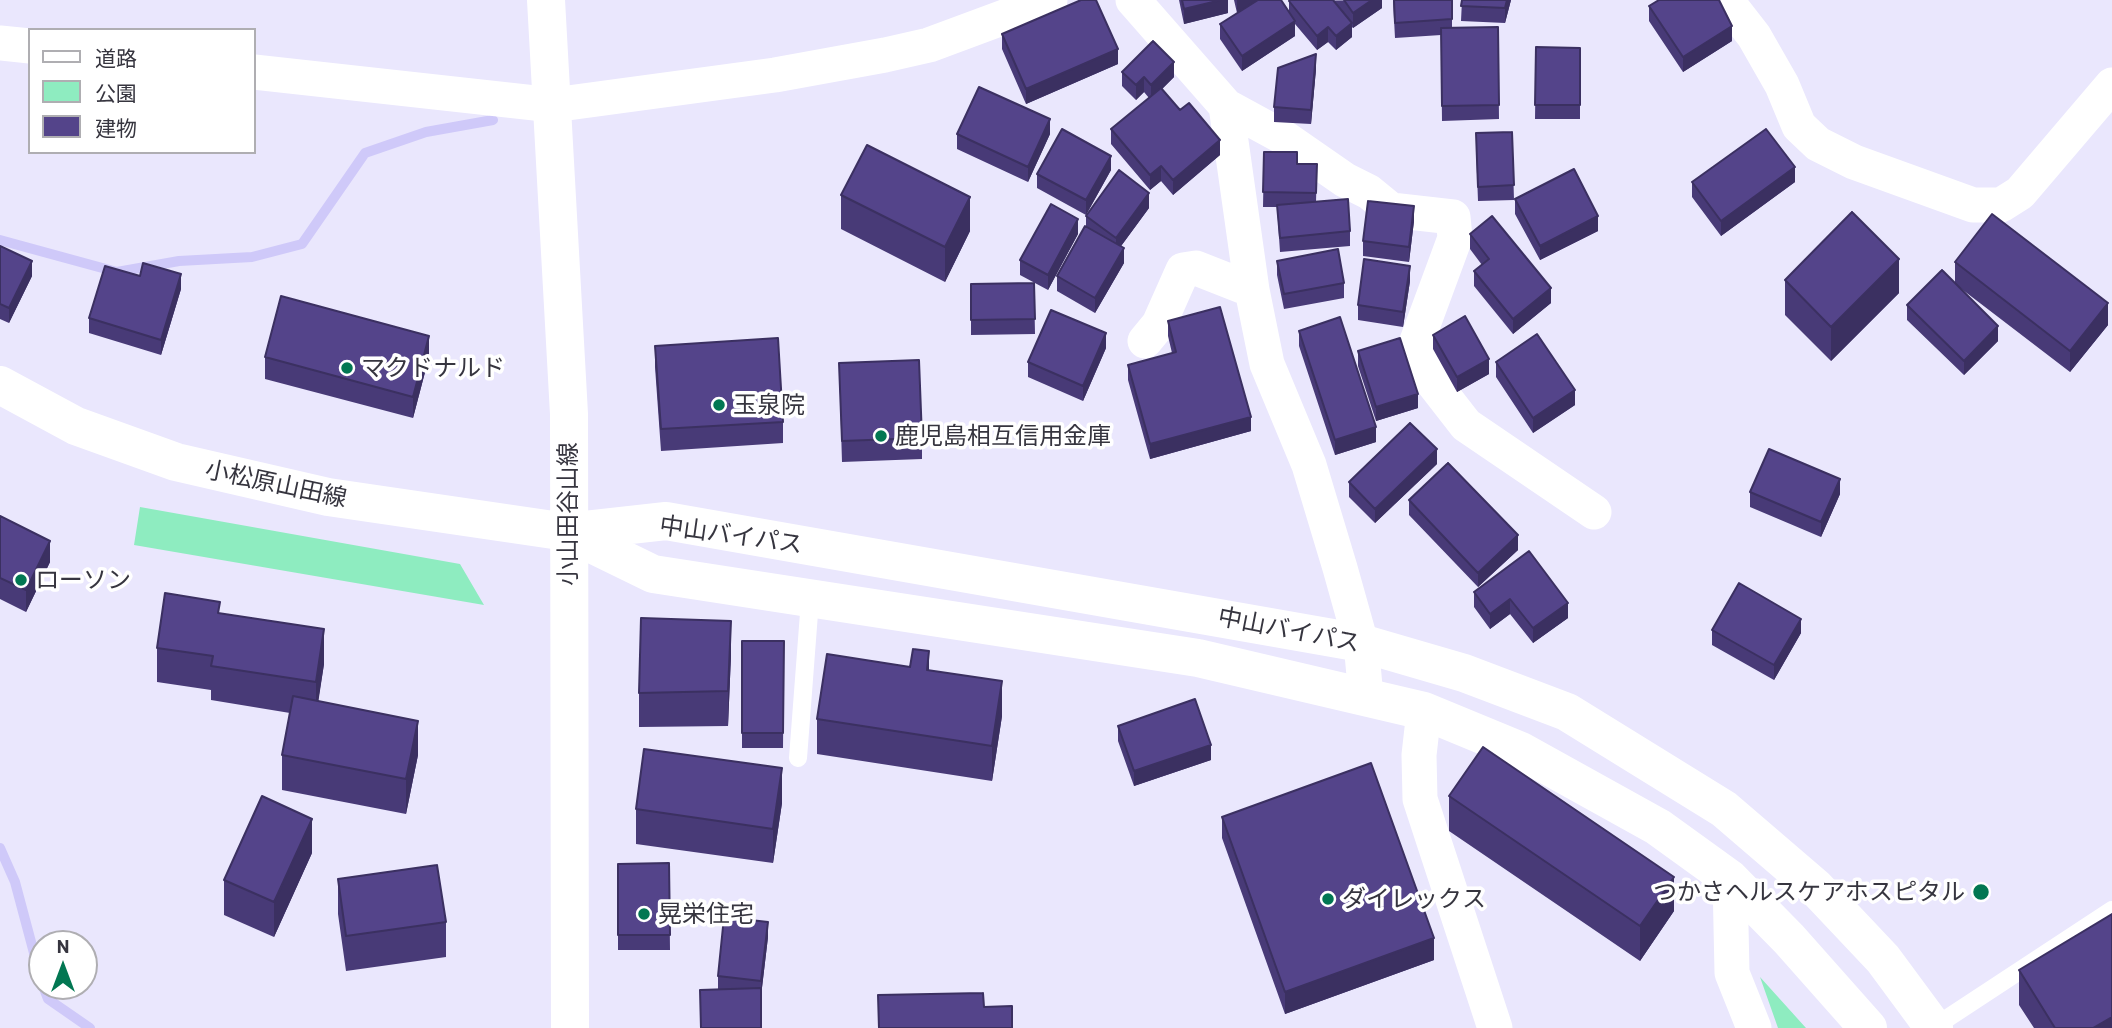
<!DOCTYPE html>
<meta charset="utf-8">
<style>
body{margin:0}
#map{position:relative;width:2112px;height:1028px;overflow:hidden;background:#eae7fd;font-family:Barlow,"Noto Sans JP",sans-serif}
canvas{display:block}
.legend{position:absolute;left:28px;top:28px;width:228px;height:126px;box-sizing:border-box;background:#fff;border:2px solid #afaeb2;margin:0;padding:9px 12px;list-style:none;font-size:21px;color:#36353f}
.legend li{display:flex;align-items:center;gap:14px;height:35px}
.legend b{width:35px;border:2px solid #afaeb2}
.north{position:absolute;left:28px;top:930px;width:70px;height:70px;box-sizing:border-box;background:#fff;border:2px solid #afaeb2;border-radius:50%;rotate:0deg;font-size:19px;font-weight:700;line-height:28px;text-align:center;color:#36353f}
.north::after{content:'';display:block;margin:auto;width:24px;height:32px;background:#027752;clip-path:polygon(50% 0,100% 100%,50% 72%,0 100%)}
</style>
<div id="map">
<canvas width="2112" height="1028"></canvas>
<ul class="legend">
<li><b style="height:9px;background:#fff"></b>道路</li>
<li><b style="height:19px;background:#8eecc0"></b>公園</li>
<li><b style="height:19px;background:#54448a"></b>建物</li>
</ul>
<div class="north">N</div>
</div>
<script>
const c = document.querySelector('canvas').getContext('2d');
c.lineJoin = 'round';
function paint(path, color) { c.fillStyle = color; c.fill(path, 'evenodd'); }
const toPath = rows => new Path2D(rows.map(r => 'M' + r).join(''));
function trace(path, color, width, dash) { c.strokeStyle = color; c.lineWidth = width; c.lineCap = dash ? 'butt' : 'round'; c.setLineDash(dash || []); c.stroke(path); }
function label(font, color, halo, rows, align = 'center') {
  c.font = font + ' Barlow,"Noto Sans JP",sans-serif'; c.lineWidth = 7; c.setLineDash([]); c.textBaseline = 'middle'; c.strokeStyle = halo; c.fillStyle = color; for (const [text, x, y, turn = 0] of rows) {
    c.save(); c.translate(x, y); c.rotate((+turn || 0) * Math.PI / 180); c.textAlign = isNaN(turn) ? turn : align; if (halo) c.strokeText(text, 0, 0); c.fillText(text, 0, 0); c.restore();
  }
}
const green = toPath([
 [140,507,460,564,484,605,134,545],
 [1760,977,1806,1028,1778,1028]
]);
const stream = toPath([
 [0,240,117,272,179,261,252,257,302,244,365,153,426,132,493,120],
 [0,848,15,882,42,983],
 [43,986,48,999,90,1028]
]);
const lane = toPath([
 [798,758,810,600],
 [1934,1027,2112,910]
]);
const street = toPath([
 [1133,0,1226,106,1252,290,1267,364,1309,465,1340,568,1361,643,1366,697],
 [1726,0,1754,36,1782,85,1799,126,1818,144,1854,162,1973,205,2001,205,2020,193,2112,85],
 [0,43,30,46],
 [254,72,553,105,775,75,885,55,929,45,1050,0],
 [1226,106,1283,137,1345,180,1369,192,1391,210,1453,217,1455,238,1414,349,1431,380,1466,425,1594,512],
 [1145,341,1159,324,1183,270,1196,268,1252,290],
 [1424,711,1419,755,1420,799,1495,1028],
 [1730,879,1732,973,1754,1028]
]);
const secondary = toPath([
 [546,0,569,414,570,1028],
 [0,385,76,426,176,462,328,497,567,532,666,521,1361,643,1464,673,1567,712,1724,809,1816,888,1883,959,1934,1028],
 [567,532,653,574,1198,658,1424,711,1521,751,1658,827,1730,879,1789,939,1868,1028]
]);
const wall = toPath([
 [1179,0,1228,0,1228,13,1184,24],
 [1234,0,1281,0,1289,12,1289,1,1382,0,1382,8,1353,28,1352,27,1352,37,1336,50,1328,42,1317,50,1295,24,1295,36,1242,71,1220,39,1220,24,1242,10,1237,13],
 [1393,0,1452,0,1452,28,1498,27,1499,119,1442,121,1441,35,1395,38],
 [1462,0,1511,0,1505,23,1461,21],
 [1649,6,1732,41,1683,72,1649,21],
 [1002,34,1118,64,1026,104,1002,49],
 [1536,47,1580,48,1580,119,1535,119],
 [1316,69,1311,124,1274,122,1274,107],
 [1122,72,1174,77,1162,89,1220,155,1173,195,1161,181,1150,190,1111,144,1111,129,1149,98,1144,92,1136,100,1122,86],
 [1512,132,1514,200,1478,201,1476,148],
 [957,134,1050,134,1028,182,957,149],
 [1264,152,1297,164,1317,164,1316,202,1350,231,1350,246,1280,252,1277,207,1263,207],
 [1111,170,1086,215,1037,188,1037,174],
 [1692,182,1795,182,1721,236,1692,197],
 [841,195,970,231,945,282,841,229],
 [1515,199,1598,231,1540,260,1515,214],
 [1149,208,1121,246,1124,263,1095,313,1057,291,1057,276,1086,226,1086,216],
 [1414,221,1409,262,1363,256,1363,241],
 [1078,234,1048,290,1020,275,1020,260],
 [1470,234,1551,303,1513,334,1474,286,1474,271,1482,265,1470,249],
 [0,246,32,276,9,323,0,319],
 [1277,261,1344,283,1344,298,1284,309,1277,275],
 [1955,262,2108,325,2070,372,1955,284,1998,341,1964,375,1907,320,1907,305,1955,283],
 [1785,280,1899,293,1831,361,1785,315],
 [1410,281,1403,327,1358,320,1358,305],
 [1034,283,1035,334,971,335,971,284],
 [181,289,161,355,89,333,89,318],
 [1168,321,1251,431,1150,459,1128,380,1128,365,1172,353,1168,336],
 [1299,331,1376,442,1335,455,1299,346],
 [1433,335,1489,374,1457,392,1433,349],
 [655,346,783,422,783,443,661,451,655,367],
 [1106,348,1083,401,1028,377,1028,362],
 [1358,351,1418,408,1376,421,1358,366],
 [265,357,429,357,413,418,265,379],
 [1496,362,1575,405,1533,433,1496,377],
 [839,363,922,438,922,459,842,462],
 [1437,464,1375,523,1349,497,1349,482],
 [1750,492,1840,494,1821,537,1750,507],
 [1409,500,1518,550,1478,587,1409,515],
 [0,516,50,562,26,612,0,599],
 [1529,551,1568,618,1533,643,1510,614,1490,629,1474,607,1474,592],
 [220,613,324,664,318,701,418,755,406,814,282,790,282,755,290,713,211,700,211,690,157,682,157,648],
 [1712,630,1801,633,1774,680,1712,645],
 [742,641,784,641,783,748,742,748],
 [731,655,728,726,639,727,639,693],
 [929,671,1002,716,992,781,817,754,817,719],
 [1118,726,1211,760,1134,786,1118,741],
 [1449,796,1674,911,1640,961,1449,831],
 [782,803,773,863,636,844,636,809],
 [1222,817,1434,960,1285,1014,1222,838],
 [312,853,274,937,224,915,224,880],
 [669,863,670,950,618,950,618,864],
 [338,879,446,922,446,957,346,971,338,914],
 [768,937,761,996,718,989,718,976],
 [2019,970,2112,1028,2034,1028,2019,1005]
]);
const shadedWall = toPath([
 [1221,0,1228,0,1228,13,1184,24,1184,9],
 [1237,0,1262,0,1237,13],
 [1372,0,1382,0,1382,8,1353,28,1353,13],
 [1507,0,1511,0,1505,23,1505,8],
 [1295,21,1295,36,1242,71,1242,56],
 [1352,23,1352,37,1336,50,1336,36],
 [1732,26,1732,41,1683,72,1683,57],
 [1328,27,1328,42,1317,50,1317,36],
 [1118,49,1118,64,1026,104,1026,89],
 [1316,54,1316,69,1311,124,1311,110],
 [1174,62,1174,77,1151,100,1151,85],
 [1144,77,1144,92,1136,100,1136,85],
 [1050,119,1050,134,1028,182,1028,167],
 [1220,140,1220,155,1173,195,1173,180],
 [1111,156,1111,170,1086,215,1086,200],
 [1161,166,1161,181,1150,190,1150,175],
 [1795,167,1795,182,1721,236,1721,221],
 [1149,193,1149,208,1116,253,1116,238],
 [970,197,970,231,945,282,945,247],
 [1414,206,1414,221,1409,262,1409,247],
 [1598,216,1598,231,1540,260,1540,246],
 [1078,219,1078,234,1048,290,1048,275],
 [1124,248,1124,263,1095,313,1095,298],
 [1899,259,1899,293,1831,361,1831,327],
 [32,261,32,276,9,323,9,308],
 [1410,266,1410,281,1403,327,1403,312],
 [181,274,181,289,161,355,161,340],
 [1551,288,1551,303,1513,334,1513,319],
 [2108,303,2108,325,2070,372,2070,351],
 [1998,326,1998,341,1964,375,1964,361],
 [1106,333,1106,348,1083,401,1083,386],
 [429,336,429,357,413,418,413,397],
 [1489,359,1489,374,1457,392,1457,377],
 [1575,390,1575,405,1533,433,1533,418],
 [1418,394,1418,408,1376,421,1376,407],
 [1251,417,1251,431,1150,459,1150,444],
 [1376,427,1376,442,1335,455,1335,440],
 [1437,449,1437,464,1375,523,1375,509],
 [1840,479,1840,494,1821,537,1821,522],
 [1518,535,1518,550,1478,587,1478,573],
 [50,541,50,562,26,612,26,590],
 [1510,599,1510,614,1490,629,1490,614],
 [1568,603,1568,618,1533,643,1533,628],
 [1801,619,1801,633,1774,680,1774,665],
 [731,621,731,655,728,726,728,691],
 [324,629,324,664,316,717,316,682],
 [929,651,929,686,927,670],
 [1002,681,1002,716,992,781,992,746],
 [418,721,418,755,406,814,406,779],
 [1211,745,1211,760,1134,786,1134,771],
 [782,768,782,803,773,863,773,829],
 [312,819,312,853,274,937,274,902],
 [1674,877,1674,911,1640,961,1640,926],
 [768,922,768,937,761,996,761,981],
 [1434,938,1434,960,1285,1014,1285,992],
 [2112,1017,2112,1028,2093,1028]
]);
const building = toPath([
 [1081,0,1096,0,1118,49,1026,89,1002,34,1081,0],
 [1182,0,1221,0,1184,9,1182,0],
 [1258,0,1281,0,1295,21,1242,56,1220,24,1258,0],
 [1290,0,1333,0,1352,23,1336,36,1328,27,1317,36,1289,1,1290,0],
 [1344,0,1372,0,1353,13,1344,0],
 [1394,0,1452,0,1452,19,1395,23,1394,0],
 [1462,0,1507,0,1505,8,1461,6,1462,0],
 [1659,0,1719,0,1732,26,1683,57,1649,6,1659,0],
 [1498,27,1499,105,1442,106,1441,28,1498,27],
 [1153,41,1174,62,1151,85,1144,77,1136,85,1122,72,1153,41],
 [1536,47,1580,48,1580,105,1535,105,1536,47],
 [1316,54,1311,110,1274,107,1278,68,1316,54],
 [979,87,1050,119,1028,167,957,134,979,87],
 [1161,88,1180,110,1189,103,1220,140,1173,180,1161,166,1150,175,1111,129,1161,88],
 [1062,129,1111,156,1086,200,1037,174,1062,129],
 [1766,129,1795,167,1721,221,1692,182,1766,129],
 [1512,132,1514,185,1478,187,1476,133,1512,132],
 [867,145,970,197,945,247,841,195,867,145],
 [1264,152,1297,152,1297,164,1317,164,1316,193,1263,192,1264,152],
 [1574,169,1598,216,1540,246,1515,199,1574,169],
 [1119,170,1149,193,1116,238,1086,216,1119,170],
 [1348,199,1350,231,1280,238,1277,205,1348,199],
 [1368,201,1414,206,1409,247,1363,241,1368,201],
 [1051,204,1078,219,1048,275,1020,260,1051,204],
 [1852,212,1899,259,1831,327,1785,280,1852,212],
 [1992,214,2108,303,2070,351,1955,262,1992,214],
 [1492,216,1551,288,1513,319,1474,271,1489,259,1470,234,1492,216],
 [1085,226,1124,248,1095,298,1057,276,1085,226],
 [0,246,32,261,9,308,0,304,0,246],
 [1338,249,1344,283,1284,294,1277,261,1338,249],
 [1364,259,1410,266,1403,312,1358,305,1364,259],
 [143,263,181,274,161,340,89,318,105,266,140,276,143,263],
 [1942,270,1998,326,1964,361,1907,305,1942,270],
 [1034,283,1035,319,971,320,971,284,1034,283],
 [281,296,429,336,413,397,265,357,281,296],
 [1220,307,1251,417,1150,444,1128,365,1176,352,1168,321,1220,307],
 [1051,310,1106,333,1083,386,1028,362,1051,310],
 [1465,316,1489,359,1457,377,1433,335,1465,316],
 [1340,317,1376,427,1335,440,1299,331,1340,317],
 [1537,334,1575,390,1533,418,1496,362,1537,334],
 [778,338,783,422,661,429,655,346,778,338],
 [1400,338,1418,394,1376,407,1358,351,1400,338],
 [919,360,922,438,842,441,839,363,919,360],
 [1410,423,1437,449,1375,509,1349,482,1410,423],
 [1769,449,1840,479,1821,522,1750,492,1769,449],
 [1448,463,1518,535,1478,573,1409,500,1448,463],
 [0,516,50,541,26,590,0,578,0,516],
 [1529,551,1568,603,1533,628,1510,599,1490,614,1474,592,1529,551],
 [1739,583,1801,619,1774,665,1712,630,1739,583],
 [165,593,220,602,218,613,324,629,316,682,211,666,213,656,157,648,165,593],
 [641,618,731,621,728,691,639,693,641,618],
 [742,641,784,641,783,733,742,733,742,641],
 [913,649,929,651,927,670,1002,681,992,746,817,719,827,654,910,667,913,649],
 [293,696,418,721,406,779,282,755,293,696],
 [1195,699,1211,745,1134,771,1118,726,1195,699],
 [1483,747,1674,877,1640,926,1449,796,1483,747],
 [644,749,782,768,773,829,636,809,644,749],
 [1371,763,1434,938,1285,992,1222,817,1371,763],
 [262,796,312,819,274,902,224,880,262,796],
 [669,863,670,935,618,935,618,864,669,863],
 [437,865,446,922,346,936,338,879,437,865],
 [2112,914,2112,1017,2093,1028,2055,1028,2019,970,2112,914],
 [724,917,768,922,761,981,718,976,724,917],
 [761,988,761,1028,701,1028,700,990,761,988],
 [983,993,984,1007,1012,1006,1012,1028,879,1028,878,995,983,993]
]);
const markers = [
 [347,368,7,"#027752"],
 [719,405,7,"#027752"],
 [881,436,7,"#027752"],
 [21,580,7,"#027752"],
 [1981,892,9,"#027752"],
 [1328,899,7,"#027752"],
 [644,914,7,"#027752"]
];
const poiNames = [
 ["マクドナルド",361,368],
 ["玉泉院",733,405],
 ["鹿児島相互信用金庫",895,436],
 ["ローソン",35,580],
 ["つかさヘルスケアホスピタル",1965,892,"right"],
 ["ダイレックス",1342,899],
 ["晃栄住宅",658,914]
];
const streetNames = [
 ["小松原山田線",276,484,12],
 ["小山田谷山線",568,514,-90],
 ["中山バイパス",731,535,8],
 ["中山バイパス",1289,630,11]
];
paint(green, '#8eecc0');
trace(stream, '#cfc9f9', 10);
trace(lane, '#fff', 18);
trace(street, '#fff', 35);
trace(secondary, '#fff', 38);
paint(wall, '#483a77');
paint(shadedWall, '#3b3061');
paint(building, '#54448a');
trace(building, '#3b3061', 2);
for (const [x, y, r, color] of markers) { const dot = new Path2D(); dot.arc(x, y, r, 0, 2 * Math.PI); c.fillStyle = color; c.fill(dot); trace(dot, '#fff', 2.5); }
label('24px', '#36353f', '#fff', poiNames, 'left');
label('24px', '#36353f', '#fff', streetNames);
</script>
